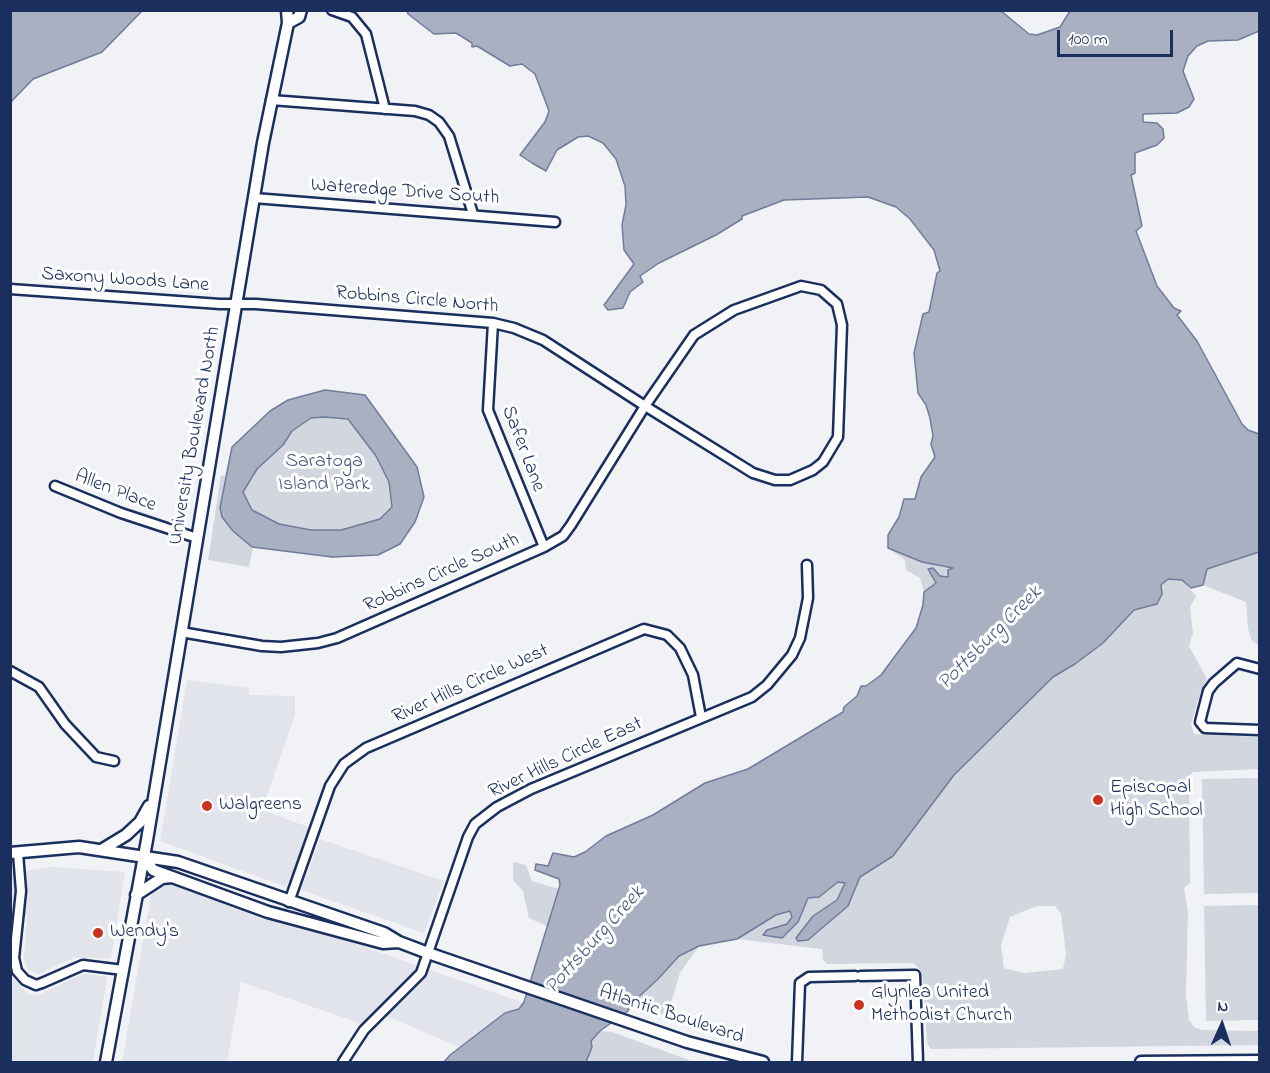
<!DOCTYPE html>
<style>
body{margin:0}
#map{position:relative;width:1270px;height:1073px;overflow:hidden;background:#f1f2f5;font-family:"Indie Flower",sans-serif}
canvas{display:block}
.frame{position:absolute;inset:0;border:12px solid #1b2f5e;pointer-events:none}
.north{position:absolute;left:1192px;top:995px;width:60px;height:60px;-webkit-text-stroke:4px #fff;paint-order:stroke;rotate:3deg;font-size:16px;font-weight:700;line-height:24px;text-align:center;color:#1b2f5e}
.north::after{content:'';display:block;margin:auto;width:21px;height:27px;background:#1b2f5e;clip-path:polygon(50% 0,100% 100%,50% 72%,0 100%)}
.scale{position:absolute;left:1057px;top:30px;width:116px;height:27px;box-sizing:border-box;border:3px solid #1b2f5e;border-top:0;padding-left:8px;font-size:18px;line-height:21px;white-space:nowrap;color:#1b2f5e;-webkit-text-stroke:4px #fff;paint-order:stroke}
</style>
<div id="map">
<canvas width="1270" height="1073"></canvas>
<div class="frame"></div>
<div class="north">N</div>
<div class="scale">100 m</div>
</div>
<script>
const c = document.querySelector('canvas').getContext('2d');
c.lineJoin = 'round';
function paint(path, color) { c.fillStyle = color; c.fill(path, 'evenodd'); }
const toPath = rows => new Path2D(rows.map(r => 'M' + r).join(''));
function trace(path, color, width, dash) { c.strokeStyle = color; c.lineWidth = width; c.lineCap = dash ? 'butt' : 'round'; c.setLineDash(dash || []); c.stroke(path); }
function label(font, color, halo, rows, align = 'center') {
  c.font = font + ' "Indie Flower",sans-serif'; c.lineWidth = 6; c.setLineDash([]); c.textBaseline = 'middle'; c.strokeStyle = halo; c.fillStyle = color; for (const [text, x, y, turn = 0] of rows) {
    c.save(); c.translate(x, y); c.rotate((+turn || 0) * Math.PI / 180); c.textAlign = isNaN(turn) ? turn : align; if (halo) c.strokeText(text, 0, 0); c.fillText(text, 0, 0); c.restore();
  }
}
const built = toPath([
 [187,680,249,688,249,695,295,696,295,715,262,810,311,828,298,863,286,887,160,841],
 [320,839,444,881,424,933,301,890],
 [52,867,125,872,111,958,73,958,39,974,28,970,24,959,27,915,11,919,11,873],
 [154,878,231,900,524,1003,519,1009,505,1013,460,1047,374,1011,362,1024,241,982,227,1062,122,1062],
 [88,974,107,977,93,1062,11,1062,11,975,28,994,38,995,80,975]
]);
const green = toPath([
 [325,390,365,395,417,467,424,497,415,522,400,544,378,555,332,557,253,547,249,567,208,560,221,475,225,476,232,447,270,411,288,400],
 [888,548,922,562,953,569,948,577,940,576,928,569,936,583,924,592,920,578,906,570,905,560],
 [1259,552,1259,645,1252,641,1248,629,1246,602,1203,585,1206,569],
 [1168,579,1182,580,1196,596,1190,607,1193,633,1189,646,1207,679,1201,691,1191,724,1194,734,1259,737,1260,769,1193,772,1189,776,1190,883,1184,888,1188,911,1186,996,1189,1020,1194,1027,1202,1030,1259,1031,1259,1045,931,1049,927,1043,923,980,921,971,913,963,827,964,823,960,822,949,737,939,785,911,790,911,792,917,787,924,767,930,763,935,798,922,808,898,819,897,839,882,845,883,836,901,813,916,808,940,825,927,834,915,848,906,860,877,893,856,954,775,1053,677,1075,664,1103,643,1134,610,1157,604,1162,594,1161,585],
 [1037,906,1055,906,1061,914,1066,954,1063,969,1024,973,1004,968,1001,945,1010,917],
 [1259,778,1259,893,1204,894,1202,779],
 [513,862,526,865,532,881,559,889,547,926,529,918,523,891,513,880],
 [1259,905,1259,1020,1206,1021,1204,906],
 [699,946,680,973,667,1016,631,1004,658,979,679,956],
 [600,1031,612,1032,689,1060,689,1062,586,1062,592,1047,591,1041]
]);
const water = toPath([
 [11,10,142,10,142,11,102,52,33,79,11,102,11,10],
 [1000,10,1029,34,1037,35,1060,27,1070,11,1259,11,1259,31,1238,40,1208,41,1197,46,1188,56,1183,71,1194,99,1189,107,1177,113,1143,114,1143,122,1157,123,1163,129,1164,138,1157,145,1135,153,1135,173,1131,175,1142,226,1136,231,1157,286,1174,308,1181,311,1177,315,1197,341,1242,424,1248,430,1259,434,1259,552,1207,569,1203,585,1191,588,1182,580,1168,579,1161,585,1162,594,1157,604,1134,610,1103,643,1075,664,1053,677,954,775,893,856,860,877,848,906,808,940,798,941,796,938,813,916,837,900,845,883,838,882,819,897,808,898,798,922,782,938,763,935,767,930,787,924,792,917,790,911,776,915,737,939,699,946,679,956,658,979,631,1004,628,1011,600,1031,591,1041,592,1047,586,1062,444,1062,450,1055,505,1013,519,1009,524,1002,560,885,559,879,535,870,536,864,548,866,553,853,574,857,585,852,606,836,653,815,705,783,748,769,843,712,844,707,857,696,861,686,866,686,881,675,916,628,923,605,924,592,936,583,928,569,933,568,940,576,948,577,948,570,953,568,922,562,888,548,888,535,899,517,904,499,915,499,921,477,935,457,931,444,933,436,930,418,926,405,918,393,914,353,923,314,929,312,937,273,940,271,934,250,910,219,896,207,868,197,784,200,742,216,742,219,716,235,659,263,640,276,643,282,630,292,623,308,608,310,604,305,634,264,624,250,622,225,626,205,625,186,616,159,603,143,588,136,578,137,557,150,546,171,532,163,520,155,545,122,549,111,535,74,522,64,510,66,477,46,472,47,472,43,456,33,434,34,408,14,407,11,1000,10],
 [325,390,365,395,417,467,424,497,415,522,400,544,378,555,332,557,252,547,233,531,222,517,220,508,232,447,270,411,288,400,325,390],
 [324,417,348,419,376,456,389,482,392,507,380,519,341,530,311,530,279,524,252,510,243,492,257,469,283,445,292,431,311,418,324,417]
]);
const minor = toPath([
 [332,10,352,17,366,34,385,109],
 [271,100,415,111,429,115,439,122,449,136,473,214],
 [254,198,555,222],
 [10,289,220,304,256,304,493,323,514,328,543,340,645,406,753,473,775,480,790,480,813,470,823,462,838,437,842,325,837,304,821,290,801,286,734,310,694,335,645,406,571,525,563,536,544,547,337,638,318,643,281,647,262,646,181,632],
 [493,323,488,410,544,547],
 [55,486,121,513,197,538],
 [1260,669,1237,663,1214,683,1208,691,1200,722,1205,728,1260,730],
 [10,671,39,687,65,724,96,757,114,761],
 [18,853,21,891,14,958,17,971,25,980,36,985,42,983,83,965,123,970],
 [289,902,330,786,344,764,366,748,644,629,667,635,680,648,693,675,701,717],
 [861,976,915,975,918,1062],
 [343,1062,364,1030,421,973,468,837,475,824,497,807,531,789,752,697,767,685,792,655,800,638,808,598,807,565],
 [797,1062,800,983,809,977,855,976]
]);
const major = toPath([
 [288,23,299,17,301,10],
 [103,849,126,835,140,822,149,806],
 [10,853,79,847,178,862,384,933,399,942,428,953,687,1042,763,1062],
 [144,857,153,870,268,912,383,943,399,942],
 [136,895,162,878,172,877],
 [106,1062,147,840,263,143,288,23,287,10],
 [1141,1062,1260,1061]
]);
const markers = [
 [1098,800,6,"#c8321e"],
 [207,806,6,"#c8321e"],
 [98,933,6,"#c8321e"],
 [859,1005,6,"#c8321e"]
];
const streetNames = [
 ["Wateredge Drive South",405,193,4],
 ["Saxony Woods Lane",125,281,4],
 ["Robbins Circle North",417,301,5],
 ["University Boulevard North",196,436,-80],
 ["Safer Lane",522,449,69],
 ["Allen Place",115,492,21],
 ["Robbins Circle South",442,574,-24],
 ["River Hills Circle West",471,685,-24],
 ["River Hills Circle East",566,759,-25],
 ["Atlantic Boulevard",671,1016,18]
];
const parkNames = [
 ["Saratoga",324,463],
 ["Island Park",324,486]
];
const poiNames = [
 ["Episcopal",1110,789],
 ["High School",1110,812],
 ["Walgreens",219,806],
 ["Wendy's",110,933],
 ["Glynlea United",871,994],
 ["Methodist Church",871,1017]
];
const waterNames = [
 ["Pottsburg Creek",991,639,-45],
 ["Pottsburg Creek",596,941,-48]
];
paint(built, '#e1e4ea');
paint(green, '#d2d6df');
paint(water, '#a8b0c2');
trace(water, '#707c9a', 1.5);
trace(minor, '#1b2f5e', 13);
trace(major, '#1b2f5e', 15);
trace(minor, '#fff', 8);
trace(major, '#fff', 10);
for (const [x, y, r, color] of markers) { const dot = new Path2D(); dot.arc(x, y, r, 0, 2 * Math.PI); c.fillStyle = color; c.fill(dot); trace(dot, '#fff', 2); }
label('20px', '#1b2f5e', '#fff', streetNames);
label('20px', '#49597e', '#fff', parkNames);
label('20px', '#1b2f5e', '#fff', poiNames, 'left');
label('italic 21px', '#4c5c81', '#fff', waterNames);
</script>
